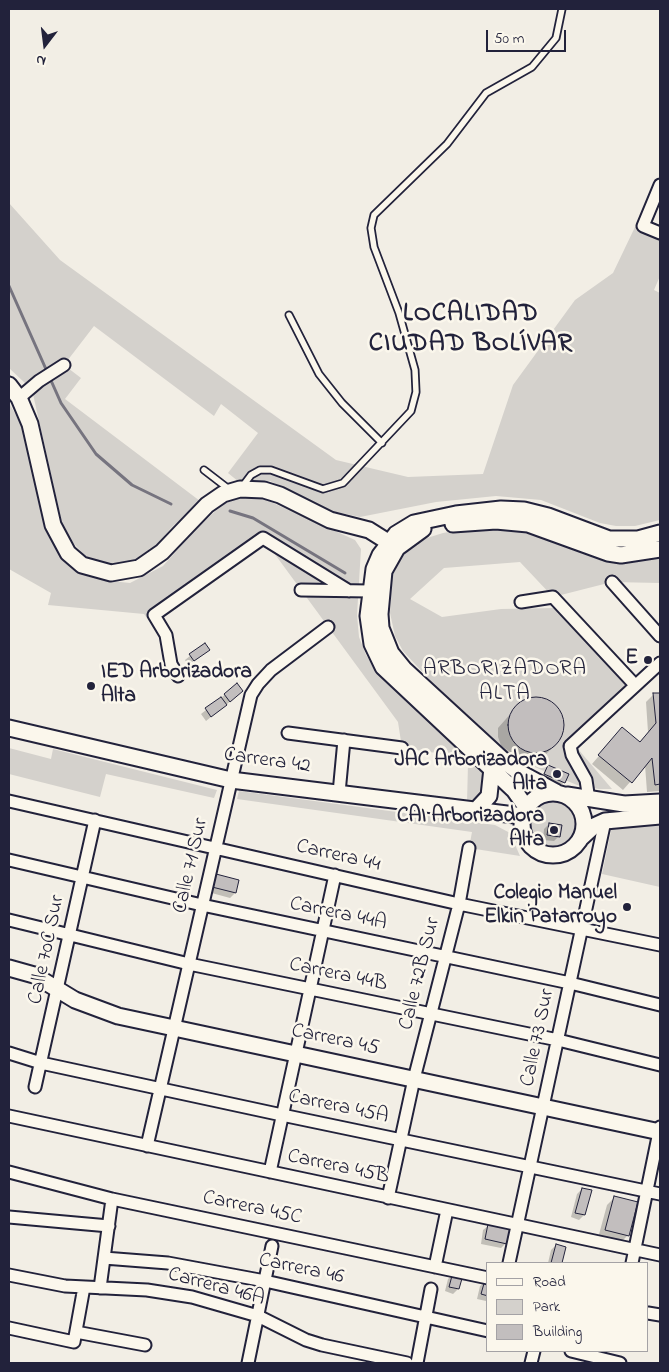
<!DOCTYPE html>
<meta charset="utf-8">
<style>
body{margin:0}
#map{position:relative;width:669px;height:1372px;overflow:hidden;background:#f2eee5;font-family:"Indie Flower",sans-serif}
canvas{display:block}
.frame{position:absolute;inset:0;border:10px solid #22223b;pointer-events:none}
.legend{position:absolute;left:486px;top:1262px;width:162px;height:90px;box-sizing:border-box;background:#fbf7ec;border:1px solid #a4a2a5;margin:0;padding:6px 9px;list-style:none;font-size:15px;color:#22223b}
.legend li{display:flex;align-items:center;gap:10px;height:25px}
.legend b{width:25px;border:1px solid #a4a2a5}
.north{position:absolute;left:20px;top:20px;width:50px;height:50px;-webkit-text-stroke:4px #fbf7ec;paint-order:stroke;rotate:195deg;font-size:14px;font-weight:700;line-height:20px;text-align:center;color:#22223b}
.north::after{content:'';display:block;margin:auto;width:18px;height:22px;background:#22223b;clip-path:polygon(50% 0,100% 100%,50% 72%,0 100%)}
.scale{position:absolute;left:486px;top:30px;width:80px;height:22px;box-sizing:border-box;border:2px solid #22223b;border-top:0;padding-left:6px;font-size:15px;line-height:18px;white-space:nowrap;color:#22223b;-webkit-text-stroke:4px #fbf7ec;paint-order:stroke}
</style>
<div id="map">
<canvas width="669" height="1372"></canvas>
<div class="frame"></div>
<ul class="legend">
<li><b style="height:6px;background:#fbf7ec"></b>Road</li>
<li><b style="height:14px;background:#d4d1cc"></b>Park</li>
<li><b style="height:14px;background:#c2bebe"></b>Building</li>
</ul>
<div class="north">N</div>
<div class="scale">50 m</div>
</div>
<script>
const c = document.querySelector('canvas').getContext('2d');
c.lineJoin = 'round';
function paint(path, color) { c.fillStyle = color; c.fill(path, 'evenodd'); }
const toPath = rows => new Path2D(rows.map(r => 'M' + r).join(''));
function trace(path, color, width, dash) { c.strokeStyle = color; c.lineWidth = width; c.lineCap = dash ? 'butt' : 'round'; c.setLineDash(dash || []); c.stroke(path); }
function label(font, color, halo, rows, align = 'center') {
  c.font = font + ' "Indie Flower",sans-serif'; c.lineWidth = 5; c.setLineDash([]); c.textBaseline = 'middle'; c.strokeStyle = halo; c.fillStyle = color; for (const [text, x, y, turn = 0] of rows) {
    c.save(); c.translate(x, y); c.rotate((+turn || 0) * Math.PI / 180); c.textAlign = isNaN(turn) ? turn : align; if (halo) c.strokeText(text, 0, 0); c.fillText(text, 0, 0); c.restore();
  }
}
const green = toPath([
 [9,203,60,260,336,460,408,477,483,474,513,385,575,300,613,273,635,227,660,236,660,276,654,290,660,293,660,520,635,526,616,526,600,523,541,500,496,496,436,502,360,517,327,510,270,481,239,482,228,473,258,433,221,404,214,416,94,326,64,365,81,378,65,399,200,501,171,528,151,552,138,559,116,564,103,563,85,556,68,537,61,520,33,394,26,384,9,368],
 [9,403,21,424,43,514,53,541,73,568,102,580,130,583,163,566,193,532,223,504,240,498,262,498,355,540,361,549,357,615,359,637,366,655,382,678,479,768,484,776,482,795,475,801,467,803,468,764,464,757,402,748,398,722,263,538,147,618,144,614,48,605,51,593,9,569],
 [519,527,576,546,660,549,660,583,612,582,553,597,520,562,444,568,410,599,442,617,501,609,556,608,636,694,578,749,612,789,599,789,577,785,553,775,528,764,496,742,426,676,403,651,395,636,390,613,392,576,407,548,427,538,443,533,472,528],
 [9,748,51,759,53,749,217,790,214,798,106,774,100,797,9,774],
 [239,791,495,825,510,833,520,856,469,848,472,832,237,799],
 '529 823a23 23 0 1 1 46 0a23 23 0 1 1-46 0Z',
 [660,824,660,887,602,874,612,826]
]);
const shadow = toPath([
 [205,644,209,650,188,665,185,660],
 [237,685,237,696,206,721,201,714],
 [654,694,660,694,660,791,647,792,645,765,623,790,592,764,615,737,639,743,648,732,646,702],
 [537,698,546,699,559,711,563,728,556,744,545,755,538,760,520,763,504,754,498,737,498,728,520,703],
 [548,766,564,782,559,787,540,779],
 [549,824,559,836,554,841,543,840,544,829],
 [216,875,235,893,230,898,208,892,211,880],
 [582,1189,584,1215,579,1220,571,1217,577,1194],
 [615,1197,627,1236,620,1243,598,1238,607,1205],
 [488,1226,506,1243,501,1248,481,1244,483,1230],
 [556,1245,565,1248,561,1263,548,1263,551,1250],
 [453,1274,458,1289,453,1294,445,1291,448,1279],
 [485,1282,488,1282,488,1299,486,1301,477,1299,480,1286]
]);
const stream = toPath([
 [9,286,61,403,96,454,132,485,171,504],
 [230,511,253,518,345,573]
]);
const building = toPath([
 [205,643,210,650,194,661,189,654,205,643],
 [237,683,243,691,230,702,224,694,237,683],
 [653,693,660,693,660,784,655,785,652,758,632,783,598,755,622,727,640,742,656,723,653,693],
 '508 725a28 28 0 1 1 56 0a28 28 0 1 1-56 0Z',
 [221,697,227,705,211,717,205,708,221,697],
 [548,765,569,774,565,783,544,774,548,765],
 [549,823,562,825,560,837,547,835,549,823],
 [216,874,239,880,236,893,212,887,216,874],
 [582,1188,592,1190,585,1215,575,1213,582,1188],
 [614,1196,638,1202,629,1236,605,1230,614,1196],
 [488,1224,510,1229,507,1244,485,1239,488,1224],
 [556,1244,566,1247,562,1263,551,1263,556,1244],
 [453,1272,463,1275,459,1289,449,1287,453,1272],
 [485,1280,488,1281,488,1296,481,1294,485,1280]
]);
const service = toPath([
 [289,315,319,374,342,403,382,443],
 [204,470,230,490],
 [242,487,251,475,260,470,271,470,323,489,343,483,411,411,416,392,415,370,399,313,374,247,371,228,374,215,447,144,486,93,532,67,556,38,562,9]
]);
const minor = toPath([
 [660,185,643,226,660,233],
 [19,398,39,381,64,365],
 [612,582,660,636],
 [301,590,370,591],
 [521,602,553,597,635,685],
 [178,676,171,664,166,635,154,615,263,538,349,591],
 [288,733,402,748],
 [339,793,344,740],
 [589,800,586,780,572,755,570,746,660,663],
 [9,801,459,904,660,945],
 [9,860,202,905,570,983,660,1005],
 [9,920,189,964,558,1040,660,1065],
 [9,1053,41,1063,282,1115,660,1194],
 [35,1087,95,820],
 [9,1116,660,1255],
 [147,1146,251,695,258,684,271,670,328,627],
 [9,1172,112,1199,488,1278],
 [270,1172,335,875],
 [388,1198,414,1079,459,904,469,848],
 [9,1217,109,1226],
 [104,1258,168,1263,265,1281,488,1331],
 [509,1263,605,821],
 [632,1263,660,1127],
 [435,1267,447,1210],
 [9,1275,65,1286,147,1290,192,1297,258,1316,306,1340,322,1345,407,1363],
 [100,1288,112,1199],
 [648,1313,660,1315],
 [9,1328,74,1342,84,1287],
 [76,1332,145,1345],
 [571,1351,620,1363],
 [248,1363,272,1246],
 [417,1363,431,1289],
 [531,1363,534,1351]
]);
const tertiary = toPath([
 [9,385,19,398,30,424,53,525,68,553,82,565,111,573,139,568,162,552,207,505,223,494,240,489,264,490,280,495,330,520,369,530,396,547],
 [453,524,496,521,528,524,608,553,621,555,660,549],
 [423,529,397,548,384,571,380,614,381,628,391,653,404,669,503,760,517,771,556,792],
 [9,728,231,780,523,816],
 '522 824a31 31 0 1 1 62 0a31 31 0 1 1-62 0Z',
 [567,795,624,804,660,802],
 [526,807,514,790,383,667,372,644,368,616,374,569,380,555,396,534,414,523,456,514,501,509,524,510,548,516,609,539,638,539,660,533],
 [476,810,489,796,492,768],
 [581,838,594,826,605,821,660,816],
 [9,968,34,975,75,1000,118,1016,660,1132]
]);
const markers = [
 [648,660,5,"#22223b"],
 [91,686,5,"#22223b"],
 [557,774,5,"#22223b"],
 [554,830,5,"#22223b"],
 [627,907,5,"#22223b"]
];
const poiNames = [
 ["E",638,660],
 ["IED Arborizadora",101,674,"left"],
 ["Alta",101,698,"left"],
 ["JAC Arborizadora",547,762],
 ["Alta",547,786],
 ["CAI Arborizadora",544,818],
 ["Alta",544,842],
 ["Colegio Manuel",617,895],
 ["Elkin Patarroyo",617,919]
];
const streetNames = [
 ["Carrera 42",267,762,8],
 ["Carrera 44",338,857,13],
 ["Calle 71 Sur",192,866,-77],
 ["Carrera 44A",338,915,12],
 ["Calle 70C Sur",48,950,-78],
 ["Calle 72B Sur",421,974,-76],
 ["Carrera 44B",338,976,12],
 ["Calle 73 Sur",539,1038,-78],
 ["Carrera 45",335,1041,12],
 ["Carrera 45A",338,1108,12],
 ["Carrera 45B",338,1168,12],
 ["Carrera 45C",252,1209,12],
 ["Carrera 46",301,1270,12],
 ["Carrera 46A",216,1288,15]
];
const neighbourhoodNames = [
 ["ARBORIZADORA",505,670],
 ["ALTA",505,695]
];
const districtNames = [
 ["LOCALIDAD",471,316],
 ["CIUDAD BOLÍVAR",471,346]
];
paint(green, '#d4d1cc');
paint(shadow, '#0003');
trace(stream, '#76747f', 3);
paint(building, '#c2bebe');
trace(building, '#22223b', 1);
trace(service, '#22223b', 9);
trace(minor, '#22223b', 15);
trace(tertiary, '#22223b', 19);
trace(service, '#fbf7ec', 5.5);
trace(minor, '#fbf7ec', 11);
trace(tertiary, '#fbf7ec', 15);
for (const [x, y, r, color] of markers) { const dot = new Path2D(); dot.arc(x, y, r, 0, 2 * Math.PI); c.fillStyle = color; c.fill(dot); trace(dot, '#fbf7ec', 2); }
label('bold 21px', '#22223b', '#fbf7ec', poiNames, 'right');
label('21px', '#22223b', '#fbf7ec', streetNames);
c.letterSpacing = '1px';
label('22px', '#22223b', '#fbf7ec', neighbourhoodNames);
c.letterSpacing = '0px';
c.letterSpacing = '1px';
label('bold 26px', '#22223b', '#fbf7ec', districtNames);
c.letterSpacing = '0px';
</script>
